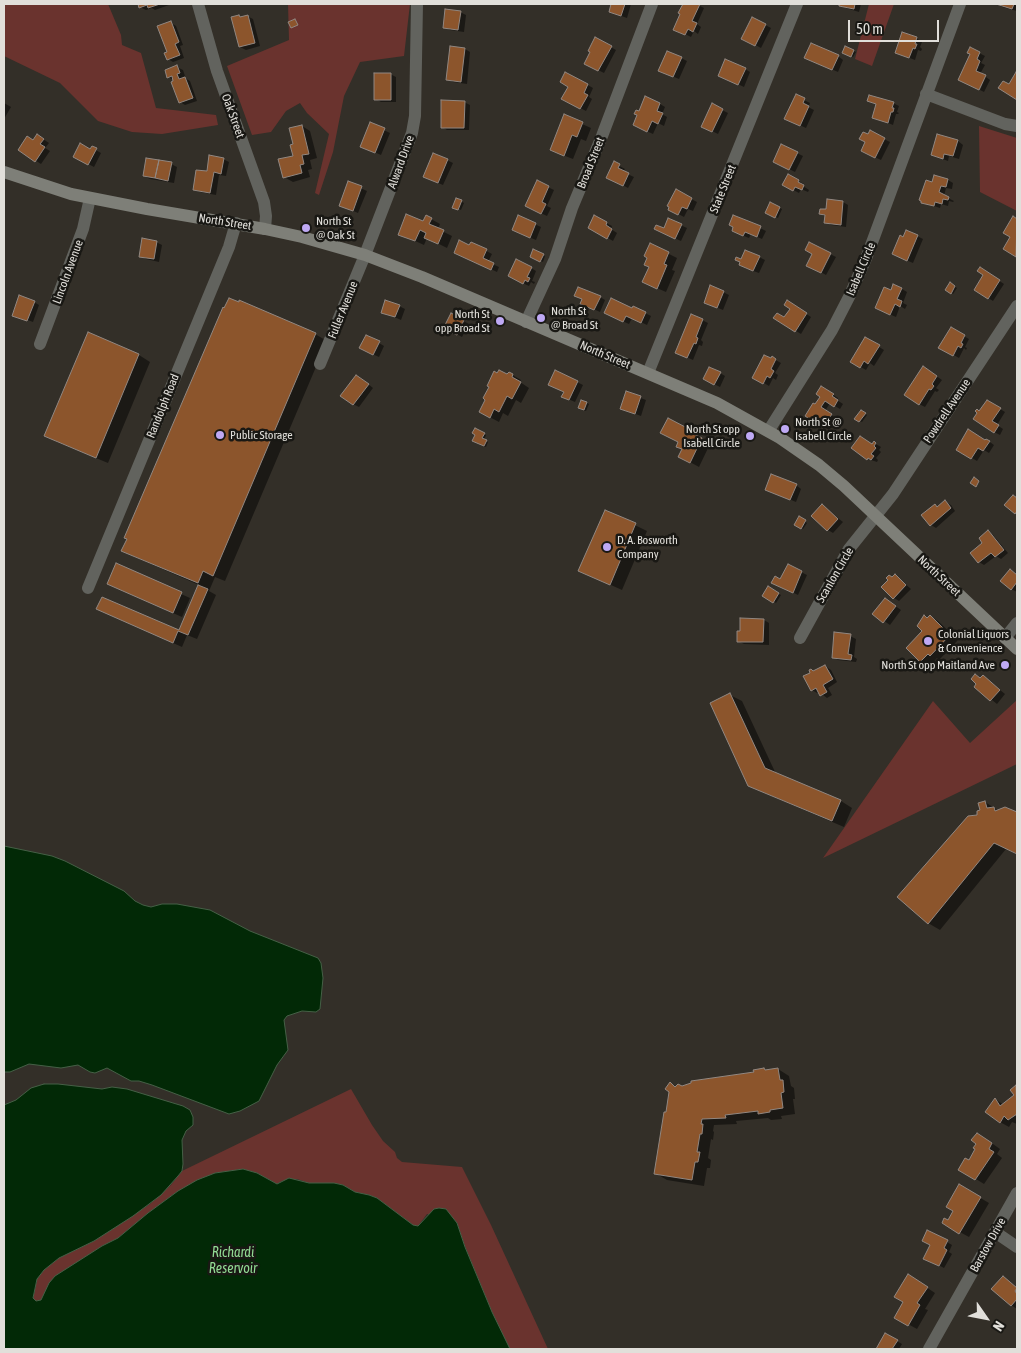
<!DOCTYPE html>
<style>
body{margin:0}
#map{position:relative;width:1021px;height:1353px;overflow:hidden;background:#332f28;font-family:"Asap Condensed",sans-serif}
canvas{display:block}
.frame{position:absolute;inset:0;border:5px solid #e1dfda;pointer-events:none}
.north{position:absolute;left:961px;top:1293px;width:50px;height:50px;-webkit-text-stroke:4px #191814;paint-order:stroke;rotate:123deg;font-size:14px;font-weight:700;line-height:20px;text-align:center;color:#e1dfda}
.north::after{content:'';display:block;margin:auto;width:18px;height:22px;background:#e1dfda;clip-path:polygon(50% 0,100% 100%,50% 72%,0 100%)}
.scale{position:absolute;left:848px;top:20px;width:91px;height:22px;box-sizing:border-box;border:2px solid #e1dfda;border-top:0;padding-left:6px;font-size:15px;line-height:18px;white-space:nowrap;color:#e1dfda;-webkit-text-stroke:4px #191814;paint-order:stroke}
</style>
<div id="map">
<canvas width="1021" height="1353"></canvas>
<div class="frame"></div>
<div class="north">N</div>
<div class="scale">50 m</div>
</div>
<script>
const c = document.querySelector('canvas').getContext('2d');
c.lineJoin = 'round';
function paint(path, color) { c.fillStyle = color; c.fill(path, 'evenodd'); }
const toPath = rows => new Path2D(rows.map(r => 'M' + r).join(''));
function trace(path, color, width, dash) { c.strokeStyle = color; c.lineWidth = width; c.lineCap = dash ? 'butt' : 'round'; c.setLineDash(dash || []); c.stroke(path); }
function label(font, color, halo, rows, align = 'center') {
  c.font = font + ' "Asap Condensed",sans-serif'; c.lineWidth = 5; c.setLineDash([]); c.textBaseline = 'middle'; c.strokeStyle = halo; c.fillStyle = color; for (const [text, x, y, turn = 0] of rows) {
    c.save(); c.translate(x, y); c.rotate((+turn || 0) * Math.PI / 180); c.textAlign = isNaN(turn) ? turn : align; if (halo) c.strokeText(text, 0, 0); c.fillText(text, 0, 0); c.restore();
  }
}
const green = toPath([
 [4,4,108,4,121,35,122,45,141,53,156,108,216,115,218,125,162,134,132,132,98,121,60,83,4,56],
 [288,4,410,4,404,56,360,62,344,96,333,152,319,195,315,193,329,134,307,113,300,103,286,111,271,132,252,135,227,66,289,40],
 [869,4,894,4,872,66,855,59],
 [979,126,1017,138,1017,211,980,192],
 [1017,700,1017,764,823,858,933,701,970,743],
 [351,1089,372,1125,383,1141,395,1152,397,1158,402,1162,462,1167,491,1225,548,1349,510,1349,492,1312,465,1246,457,1223,427,1214,418,1226,413,1225,377,1198,369,1195,355,1192,343,1185,334,1183,309,1183,297,1179,282,1181,277,1184,257,1173,243,1169,215,1173,178,1191,148,1213,118,1238,102,1246,41,1300,36,1301,33,1299,37,1279,44,1270,59,1258,94,1241,150,1204,171,1185,182,1171]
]);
const water = toPath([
 [4,846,52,856,65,861,124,891,135,901,143,905,151,907,162,904,177,904,210,910,250,931,318,958,321,963,323,978,320,1009,316,1012,302,1011,287,1016,284,1020,288,1050,277,1065,259,1101,240,1111,229,1114,152,1085,139,1081,131,1081,107,1068,95,1073,90,1072,78,1065,61,1068,29,1064,10,1072,4,1072,4,846],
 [44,1084,58,1084,102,1089,112,1087,127,1089,183,1106,190,1110,193,1117,193,1125,186,1131,182,1140,183,1164,182,1171,178,1176,161,1195,133,1216,94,1241,59,1258,44,1270,37,1279,33,1298,36,1301,41,1300,49,1283,55,1276,102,1246,118,1238,148,1213,178,1191,197,1180,215,1173,243,1169,257,1173,277,1184,289,1178,309,1183,334,1183,343,1185,355,1192,369,1195,377,1198,413,1225,418,1226,434,1209,439,1208,446,1209,457,1223,465,1247,492,1312,510,1349,4,1349,4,1105,16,1100,31,1088,44,1084]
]);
const shadow = toPath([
 [139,4,168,4,169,5,155,10,152,8,146,10,140,7],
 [613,4,631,4,627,18,610,12],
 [684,4,696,4,704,8,697,24,701,27,698,34,694,31,691,37,675,29],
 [840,4,861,4,859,12,846,8,840,5],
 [998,4,1017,4,1017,11,1002,7],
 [460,12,466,15,464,32,450,30,444,27],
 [247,16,253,19,260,46,246,50,240,47],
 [752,18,771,28,761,48,748,41],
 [171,23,176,26,183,45,180,46,184,58,173,62,168,59],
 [916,38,922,42,920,47,922,49,921,51,918,50,915,60,902,55],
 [596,39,616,50,604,73,586,64],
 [451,47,465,49,470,52,467,84,453,82,447,79],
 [846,48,856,52,853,57,843,53],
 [979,53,985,56,981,63,985,65,980,74,965,82],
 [838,56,843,60,838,72,811,60],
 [681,58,687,61,679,79,665,73],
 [177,67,183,70,185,76,183,77,190,81,197,101,185,105,180,102,176,81,168,77],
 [745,69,750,72,744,87,725,78],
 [566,73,593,88,589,97,592,99,586,111,563,99,569,86],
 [390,74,396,77,396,102,381,102,376,99],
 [986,77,990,80,984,92,980,90],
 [796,96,810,103,808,107,814,110,806,128,791,121],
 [868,101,893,103,899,106,897,112,899,113,898,114,896,114,893,125,874,117,877,105],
 [464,102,470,105,469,130,447,130,442,127],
 [4,103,11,107,4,119],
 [660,104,665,107,662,114,667,117,664,126,658,123,653,134,640,128,639,113],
 [712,105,728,113,718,134,708,129],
 [564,116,591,128,586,141,581,139,573,159,560,154],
 [371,124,390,133,381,155,367,149],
 [302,126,310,131,317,158,310,160,312,169,308,170,310,177,293,182,284,177,294,157,295,145],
 [37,135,49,143,45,148,50,151,41,164,19,150,34,141],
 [884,139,890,142,881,160,868,154],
 [958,141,963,145,959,159,949,156,948,161,932,155],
 [782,146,803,156,795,172,779,164],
 [92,148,101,153,94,167,75,157,91,150],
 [223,159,229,162,226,176,219,175,216,195,200,192,194,189,208,173],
 [447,160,453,163,443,185,424,177],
 [614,163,625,169,623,172,634,177,628,188,613,180],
 [171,164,177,167,174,183,150,179,144,176],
 [789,176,804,184,803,186,809,190,808,192,801,189,799,193,784,185],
 [948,180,953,183,952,189,946,188,944,196,954,201,953,202,949,201,948,206,941,204,940,208,922,202],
 [537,182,554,190,547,206,551,208,547,216,532,209],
 [349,183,367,191,358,213,340,205],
 [676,191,697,202,693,211,688,209,684,217,669,209],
 [457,199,464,203,461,210,454,207],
 [843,202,848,205,846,227,831,225,826,222,826,217,821,214],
 [771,204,782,209,778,218,767,213],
 [519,217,541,227,536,240,519,233],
 [594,217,612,226,611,229,617,233,613,241,589,227],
 [1014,218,1017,220,1016,256],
 [431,219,440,224,438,229,452,236,447,248,427,238,424,245,400,234],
 [669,220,687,228,681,241,661,232,664,230],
 [760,228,766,231,762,239,751,234,749,238,739,234],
 [907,231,923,239,913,263,899,257],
 [156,242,162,245,159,262,146,259,140,256],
 [472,243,492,254,488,262,499,267,497,272,461,255],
 [810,244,836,257,826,275,808,265,814,254],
 [651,245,677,258,672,270,675,271,666,292,652,286,648,258],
 [534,251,545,256,543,262,531,256],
 [759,257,765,260,759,273,745,268,741,262,741,260],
 [531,268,536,271,532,281,535,282,534,284,531,282,529,286,514,279],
 [980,268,1004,284,993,301,976,290,985,275],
 [950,284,957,288,953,294,947,290],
 [902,289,907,292,903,303,907,305,905,309,900,306,896,317,882,311,891,292],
 [723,292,729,295,723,310,711,305],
 [600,297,605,300,600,312,587,306],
 [34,302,39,305,33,322,17,316],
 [788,302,811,317,801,334,775,318,785,319,791,308],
 [399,306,405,309,401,320,383,312],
 [633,307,651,316,647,325,632,318,629,324,611,316,632,310],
 [452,315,469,324,462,337,445,328],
 [702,320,708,323,701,340,703,342,702,346,699,345,693,360,682,355],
 [951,329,969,339,965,347,967,348,966,350,964,348,959,358,940,347],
 [88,334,139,355,150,362,108,463,57,442,46,435],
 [315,334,327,341,225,581,215,577,209,591,216,595,197,639,187,635,182,647,98,609,102,599,179,631,199,585,135,557,123,550],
 [866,339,884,350,874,366,870,363,866,370,852,362],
 [379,343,384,346,379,357,366,351],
 [772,358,781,363,775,373,778,375,776,380,773,378,769,386,754,377],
 [929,371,942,380,936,388,939,390,937,392,935,391,925,407,919,404],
 [509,373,521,380,520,382,529,388,521,403,516,400,508,416,503,413,499,422,480,412,490,387],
 [720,373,725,376,720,387,710,382],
 [362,379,373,388,359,407,353,404],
 [577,382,583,385,575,402,568,399],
 [822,388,838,398,837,400,843,404,840,409,830,403,825,411,836,418,829,430,807,416,822,396],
 [627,393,646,400,641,416,622,409],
 [582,401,589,404,586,411,581,409],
 [987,401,1005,412,997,425,1003,429,1000,435,994,432],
 [862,411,867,415,862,422,856,419],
 [668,420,699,436,698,438,710,444,699,467,688,461],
 [475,429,486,435,484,440,488,442,486,447,474,441,477,435],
 [987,440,994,445,989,453,984,450,977,461,957,449],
 [874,443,881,447,879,450,881,452,876,458,878,460,877,462,868,459],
 [796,485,801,489,796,502,772,492],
 [945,502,951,505,955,511,936,528,931,525,923,515,936,506,938,507],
 [822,506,843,522,833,533,828,530],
 [606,511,647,531,622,590,580,571],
 [800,518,807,523,803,529,796,524],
 [988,532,993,535,1008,553,1001,559,996,556,984,565,979,562],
 [116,565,190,598,182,617,108,584],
 [1011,570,1017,574,1017,592,1011,589],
 [801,572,807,575,798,595,778,585],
 [895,575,911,589,899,601,894,598,892,578],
 [768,588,781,595,776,603,764,595],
 [891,603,901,610,890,625,874,614],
 [924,616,928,618,930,616,938,621,958,640,939,660,937,658,930,666,921,661],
 [764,620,769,623,769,645,744,644,738,641],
 [850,636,856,639,854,657,857,659,856,662,838,660,833,657],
 [825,666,831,670,837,682,828,688,832,695,827,698,819,692,817,693,812,690,811,670,815,672],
 [983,676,1005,694,997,704,976,687],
 [730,695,742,701,776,774,841,801,852,808,844,827,762,792,749,785],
 [985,802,999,811,1005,809,1017,813,1017,854,1006,849,940,930,928,923],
 [764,1069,767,1071,778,1069,789,1076,791,1086,794,1088,795,1099,793,1099,795,1114,781,1116,782,1119,771,1120,768,1118,736,1121,737,1124,714,1125,713,1131,714,1132,713,1140,711,1139,708,1158,711,1160,710,1168,707,1168,704,1186,667,1180,655,1173,667,1113,671,1084,677,1087,682,1087,755,1073],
 [1016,1087,1017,1124,1012,1122,1009,1127,1000,1122,995,1099,1004,1105,1015,1095,1012,1090],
 [986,1139,1000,1149,997,1154,1002,1158,984,1184,960,1169,969,1162],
 [960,1186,989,1203,969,1237,943,1223,948,1222,954,1211],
 [947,1242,952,1245,949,1252,952,1254,944,1268,925,1258],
 [1003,1277,1017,1288,1017,1309,1011,1305],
 [917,1281,935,1293,925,1309,928,1310,917,1329,895,1317],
 [885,1334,902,1344,899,1349,877,1349]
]);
const building = toPath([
 [138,4,160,4,148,8,147,5,139,8,138,4],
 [611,4,625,4,621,16,609,12,611,4],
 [683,4,700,4,692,21,697,23,693,32,688,29,685,35,673,30,680,14,678,13,683,4],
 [839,4,855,4,854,9,839,6,839,4],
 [996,4,1014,4,1012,9,996,4],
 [445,9,461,11,458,30,443,28,445,9],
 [239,15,240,17,248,15,255,43,239,47,231,17,239,15],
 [752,17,766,24,755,46,741,39,752,17],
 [295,19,298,25,291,28,288,22,295,19],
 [171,21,179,42,175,44,180,55,167,60,164,53,167,52,157,26,171,21],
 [902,32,917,37,915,44,917,44,915,49,913,48,909,58,895,53,902,32],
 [595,37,612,46,598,71,584,64,590,52,588,51,595,37],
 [811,43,839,55,832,70,804,58,811,43],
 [450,46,465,48,461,82,446,80,450,46],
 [845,46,854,50,851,57,842,53,845,46],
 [970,47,980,52,977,59,980,61,976,71,986,75,979,90,958,80,970,54,967,53,970,47],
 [667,51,682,57,673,77,658,71,667,51],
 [725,59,746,68,738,85,718,76,725,59],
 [177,65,180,73,177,74,179,79,185,77,193,98,179,103,171,82,173,81,172,76,167,78,165,70,177,65],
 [565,72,588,84,584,93,588,95,580,109,561,99,568,87,560,82,565,72],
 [1016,72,1017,73,1017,100,998,88,1003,81,1009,84,1016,72],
 [374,73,391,73,391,100,374,100,374,73],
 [796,94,805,98,803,103,809,106,800,126,784,119,796,94],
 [869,95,894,102,892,108,894,108,893,112,891,112,888,123,872,118,876,104,867,101,869,95],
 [645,96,660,103,657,111,663,113,658,124,652,121,647,132,633,125,637,115,634,114,636,110,639,111,645,96],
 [441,100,465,101,464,128,441,128,441,100],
 [712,103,723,109,712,132,701,127,712,103],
 [564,114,583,122,577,137,572,135,564,156,550,150,564,114],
 [370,122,385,128,375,153,360,147,370,122],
 [302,125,309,154,302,155,304,164,300,165,302,173,283,178,278,159,293,156,290,145,293,144,289,128,302,125],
 [870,130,885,138,875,158,861,151,865,142,859,139,863,132,868,134,870,130],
 [37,134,44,139,40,144,45,147,35,162,18,150,27,136,33,140,37,134],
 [937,134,958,140,953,156,944,154,943,159,931,155,937,134],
 [80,143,90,149,92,146,97,148,88,165,73,157,80,143],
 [781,144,798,152,789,170,773,162,781,144],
 [433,153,448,159,438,183,423,177,433,153],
 [209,155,224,158,221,174,214,172,210,193,193,190,196,170,207,171,209,155],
 [146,158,159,160,155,178,143,176,146,158],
 [159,160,172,162,168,181,155,178,159,160],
 [614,161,620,164,618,168,629,173,623,186,606,178,614,161],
 [788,174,799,180,798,182,804,185,802,190,795,187,793,191,782,185,788,174],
 [934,175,948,179,946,187,941,186,939,192,949,197,948,200,943,199,942,204,935,202,934,206,921,203,921,201,919,200,926,180,932,182,934,175],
 [537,180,549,186,542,202,546,204,541,214,525,206,537,180],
 [348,181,362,186,353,211,339,206,348,181],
 [676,189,692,198,687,209,682,207,678,215,668,210,669,207,667,206,676,189],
 [456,198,462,200,458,210,452,208,456,198],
 [827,199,843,201,841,225,824,223,825,215,819,214,820,209,826,209,827,199],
 [770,202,780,207,775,218,765,213,770,202],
 [406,214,423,221,426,215,432,218,429,224,444,230,438,244,424,238,426,233,420,230,415,241,398,235,406,214],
 [518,215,536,223,530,238,512,230,518,215],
 [594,215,607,222,606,225,612,229,607,239,588,228,594,215],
 [733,215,761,226,757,237,745,232,743,236,732,231,733,227,729,225,733,215],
 [1013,216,1017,219,1016,257,1003,249,1010,237,1003,233,1013,216],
 [668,218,682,224,675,239,654,229,656,225,664,228,668,218],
 [906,230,918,235,907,261,892,254,900,235,903,237,906,230],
 [142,238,157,241,154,259,139,257,142,238],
 [459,240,469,245,471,242,487,249,483,258,494,263,491,270,454,253,459,240],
 [809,242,831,253,821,273,806,266,812,254,805,250,809,242],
 [650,243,669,252,664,264,667,265,657,289,642,282,649,267,644,265,647,258,644,256,650,243],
 [533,249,544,254,540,262,530,257,533,249],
 [745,250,760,256,753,271,739,265,740,262,735,260,736,257,741,259,745,250],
 [516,259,532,267,527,277,530,278,528,282,525,280,523,284,508,276,516,259],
 [980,267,1000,280,988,299,974,290,983,275,977,271,980,267],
 [950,282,955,286,951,294,945,290,950,282],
 [893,284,902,288,897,299,902,301,900,307,895,304,890,315,875,308,884,287,891,290,893,284],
 [710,285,724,291,717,308,704,303,710,285],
 [578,287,601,296,594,310,580,304,582,299,574,296,578,287],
 [19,295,35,301,27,321,12,316,19,295],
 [229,298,239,302,239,300,316,333,213,576,203,571,198,583,121,551,127,539,124,538,223,307,224,308,229,298],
 [611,298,632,308,633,306,646,312,641,323,626,316,623,322,604,313,611,298],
 [385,300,400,305,395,317,381,313,385,300],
 [787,300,807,313,795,332,773,318,777,313,784,317,790,309,784,305,787,300],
 [451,313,464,320,457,335,443,329,451,313],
 [691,314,703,319,696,337,698,338,696,344,694,343,687,358,675,353,691,314],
 [951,327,965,335,961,343,963,344,961,348,958,346,953,356,938,348,951,327],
 [88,332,139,354,96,458,44,436,88,332],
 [366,335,380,341,373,355,359,348,366,335],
 [865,337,880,345,868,364,864,361,860,368,850,362,865,337],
 [764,355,771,358,772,356,776,359,771,369,774,371,770,378,767,376,763,384,752,378,764,355],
 [923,366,937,376,932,384,934,386,931,390,929,389,919,405,904,395,923,366],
 [709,367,721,372,714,385,703,379,709,367],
 [499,370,507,374,509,372,513,374,512,377,521,382,512,399,507,396,499,412,494,409,490,418,479,412,485,400,483,398,489,387,487,386,494,371,497,373,499,370],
 [555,370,578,381,569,400,561,397,564,392,548,385,555,370],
 [356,375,369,384,353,405,340,396,356,375],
 [821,386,834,394,832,396,838,400,834,407,825,401,821,407,832,414,823,428,805,416,813,403,815,404,820,397,816,394,821,386],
 [626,391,641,396,635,414,620,409,626,391],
 [581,400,587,402,584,410,578,408,581,400],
 [987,400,1001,408,992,421,999,425,994,433,973,419,977,413,975,411,977,409,979,411,987,400],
 [861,410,866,413,859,422,854,419,861,410],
 [668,418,691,430,690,432,702,438,690,463,678,457,682,449,676,447,678,442,660,433,668,418],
 [475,428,485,433,482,438,487,440,484,446,472,441,475,435,472,433,475,428],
 [968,429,985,440,986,439,990,441,983,451,978,448,971,459,956,450,968,429],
 [860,436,872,444,874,441,876,443,874,446,876,448,871,454,874,456,871,460,868,458,867,460,851,448,860,436],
 [771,474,797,484,790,500,765,490,771,474],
 [974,477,979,481,976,487,970,483,974,477],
 [1013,495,1017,498,1017,511,1015,514,1004,505,1013,495],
 [945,500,951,508,930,526,921,515,935,504,937,507,945,500],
 [822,504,838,519,827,531,811,516,822,504],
 [605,510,636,523,610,585,578,571,605,510],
 [799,516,806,520,801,529,794,525,799,516],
 [988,530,1004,550,995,557,991,553,978,563,970,553,982,543,979,538,988,530],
 [116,563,182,592,173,613,107,584,116,563],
 [788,564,802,571,793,593,771,583,775,576,780,579,788,564],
 [1010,569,1017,575,1017,582,1011,590,1000,581,1010,569],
 [895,574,906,585,893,599,881,587,888,580,886,578,889,575,892,577,895,574],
 [198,585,208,589,188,635,178,631,173,643,96,609,102,597,179,630,198,585],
 [768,586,779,593,773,603,762,596,768,586],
 [885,598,896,606,883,623,872,614,885,598],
 [924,615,927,618,930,615,950,635,930,656,928,654,920,662,906,648,922,631,917,626,924,615],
 [740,618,764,619,763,642,737,642,737,631,740,631,740,618],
 [834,632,851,634,848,654,852,655,851,660,832,658,834,632],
 [825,665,833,679,823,685,827,692,820,696,816,688,811,691,803,676,810,673,809,670,811,669,813,671,825,665],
 [975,674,980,678,983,675,1000,690,990,701,974,687,976,684,971,679,975,674],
 [730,693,765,768,841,800,832,821,748,786,710,703,730,693],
 [985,801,987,808,994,807,995,811,1005,807,1017,812,1017,854,994,843,928,924,897,897,968,816,977,815,977,811,980,810,978,803,985,801],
 [764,1068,765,1070,778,1068,780,1080,783,1080,784,1092,781,1093,783,1108,770,1110,770,1112,758,1114,758,1111,725,1115,726,1118,702,1119,701,1124,703,1124,702,1134,700,1134,697,1152,700,1152,698,1162,695,1162,692,1180,654,1174,664,1112,666,1112,669,1092,665,1089,670,1082,675,1087,678,1084,682,1086,691,1083,691,1081,754,1072,753,1070,764,1068],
 [1016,1085,1017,1114,1008,1120,1004,1116,1000,1123,985,1112,995,1098,1000,1106,1014,1095,1010,1090,1016,1085],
 [977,1133,992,1143,989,1149,994,1152,975,1180,958,1170,965,1158,969,1160,975,1149,973,1148,976,1144,971,1140,977,1133],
 [959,1184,981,1197,959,1234,942,1223,944,1218,948,1220,953,1211,946,1207,959,1184],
 [927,1230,948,1240,944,1248,947,1250,939,1266,923,1259,930,1245,922,1241,927,1230],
 [908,1274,928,1287,917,1303,920,1305,908,1326,894,1318,903,1302,894,1297,908,1274],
 [1003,1276,1017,1288,1015,1291,1017,1294,1017,1299,1011,1306,991,1289,1003,1276],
 [885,1333,898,1340,892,1349,876,1349,885,1333]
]);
const minor = toPath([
 [926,94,1005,124,1017,126],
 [526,322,555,259,572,208,602,136,652,4],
 [40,344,83,229,90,198],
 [320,364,365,255,412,133,415,116,417,4],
 [648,373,797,4],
 [769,430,832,330,850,295,867,256,960,4],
 [88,588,229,247,236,223],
 [800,638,849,549,893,494,1017,306],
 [1005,638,1017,623],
 [995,1232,1017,1247],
 [929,1349,1017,1193]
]);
const tertiary = toPath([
 [198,4,217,71,264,202,266,216,265,229]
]);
const secondary = toPath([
 [4,172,71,194,147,209,265,229,302,237,365,255,422,277,717,403,780,438,819,465,844,486,1017,649]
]);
const markers = [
 [306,228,5,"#bfa9f4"],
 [541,318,5,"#bfa9f4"],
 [500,321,5,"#bfa9f4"],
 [785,429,5,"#bfa9f4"],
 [220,435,5,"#bfa9f4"],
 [750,436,5,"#bfa9f4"],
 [607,547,5,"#bfa9f4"],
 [928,641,5,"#bfa9f4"],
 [1005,665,5,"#bfa9f4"]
];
const streetNames = [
 ["Oak Street",233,116,70],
 ["Alward Drive",401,162,-70],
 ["Broad Street",591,163,-68],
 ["State Street",723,189,-68],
 ["North Street",225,222,9],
 ["Isabell Circle",861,269,-67],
 ["Lincoln Avenue",68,272,-70],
 ["Fuller Avenue",343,310,-68],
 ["North Street",605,355,23],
 ["Randolph Road",163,406,-68],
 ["Powdrell Avenue",947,411,-56],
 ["Scanlon Circle",835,575,-60],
 ["North Street",939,576,43],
 ["Barstow Drive",988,1245,-61]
];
const poiNames = [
 ["North St",316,221],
 ["@ Oak St",316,235],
 ["North St",551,311],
 ["@ Broad St",551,325],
 ["North St",490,314,"right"],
 ["opp Broad St",490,328,"right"],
 ["North St @",795,422],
 ["Isabell Circle",795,436],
 ["North St opp",740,429,"right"],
 ["Isabell Circle",740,443,"right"],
 ["Public Storage",230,435],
 ["D. A. Bosworth",617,540],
 ["Company",617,554],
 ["Colonial Liquors",938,634],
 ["& Convenience",938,648],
 ["North St opp Maitland Ave",995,665,"right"]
];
const waterNames = [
 ["Richardi",233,1253],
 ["Reservoir",233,1269]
];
paint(green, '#6a332e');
paint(water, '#022906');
trace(water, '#456046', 1);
paint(shadow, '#0007');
paint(building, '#8c552c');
trace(building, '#918781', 1);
trace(minor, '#62635e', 12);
trace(tertiary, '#62635e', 12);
trace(secondary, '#7e7f78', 12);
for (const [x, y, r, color] of markers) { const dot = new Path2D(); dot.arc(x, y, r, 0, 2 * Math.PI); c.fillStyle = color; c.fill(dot); trace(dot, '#191814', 2); }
label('12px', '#e1dfda', '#191814', streetNames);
label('12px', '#e1dfda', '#191814', poiNames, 'left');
label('italic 14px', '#92db94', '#191814', waterNames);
</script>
